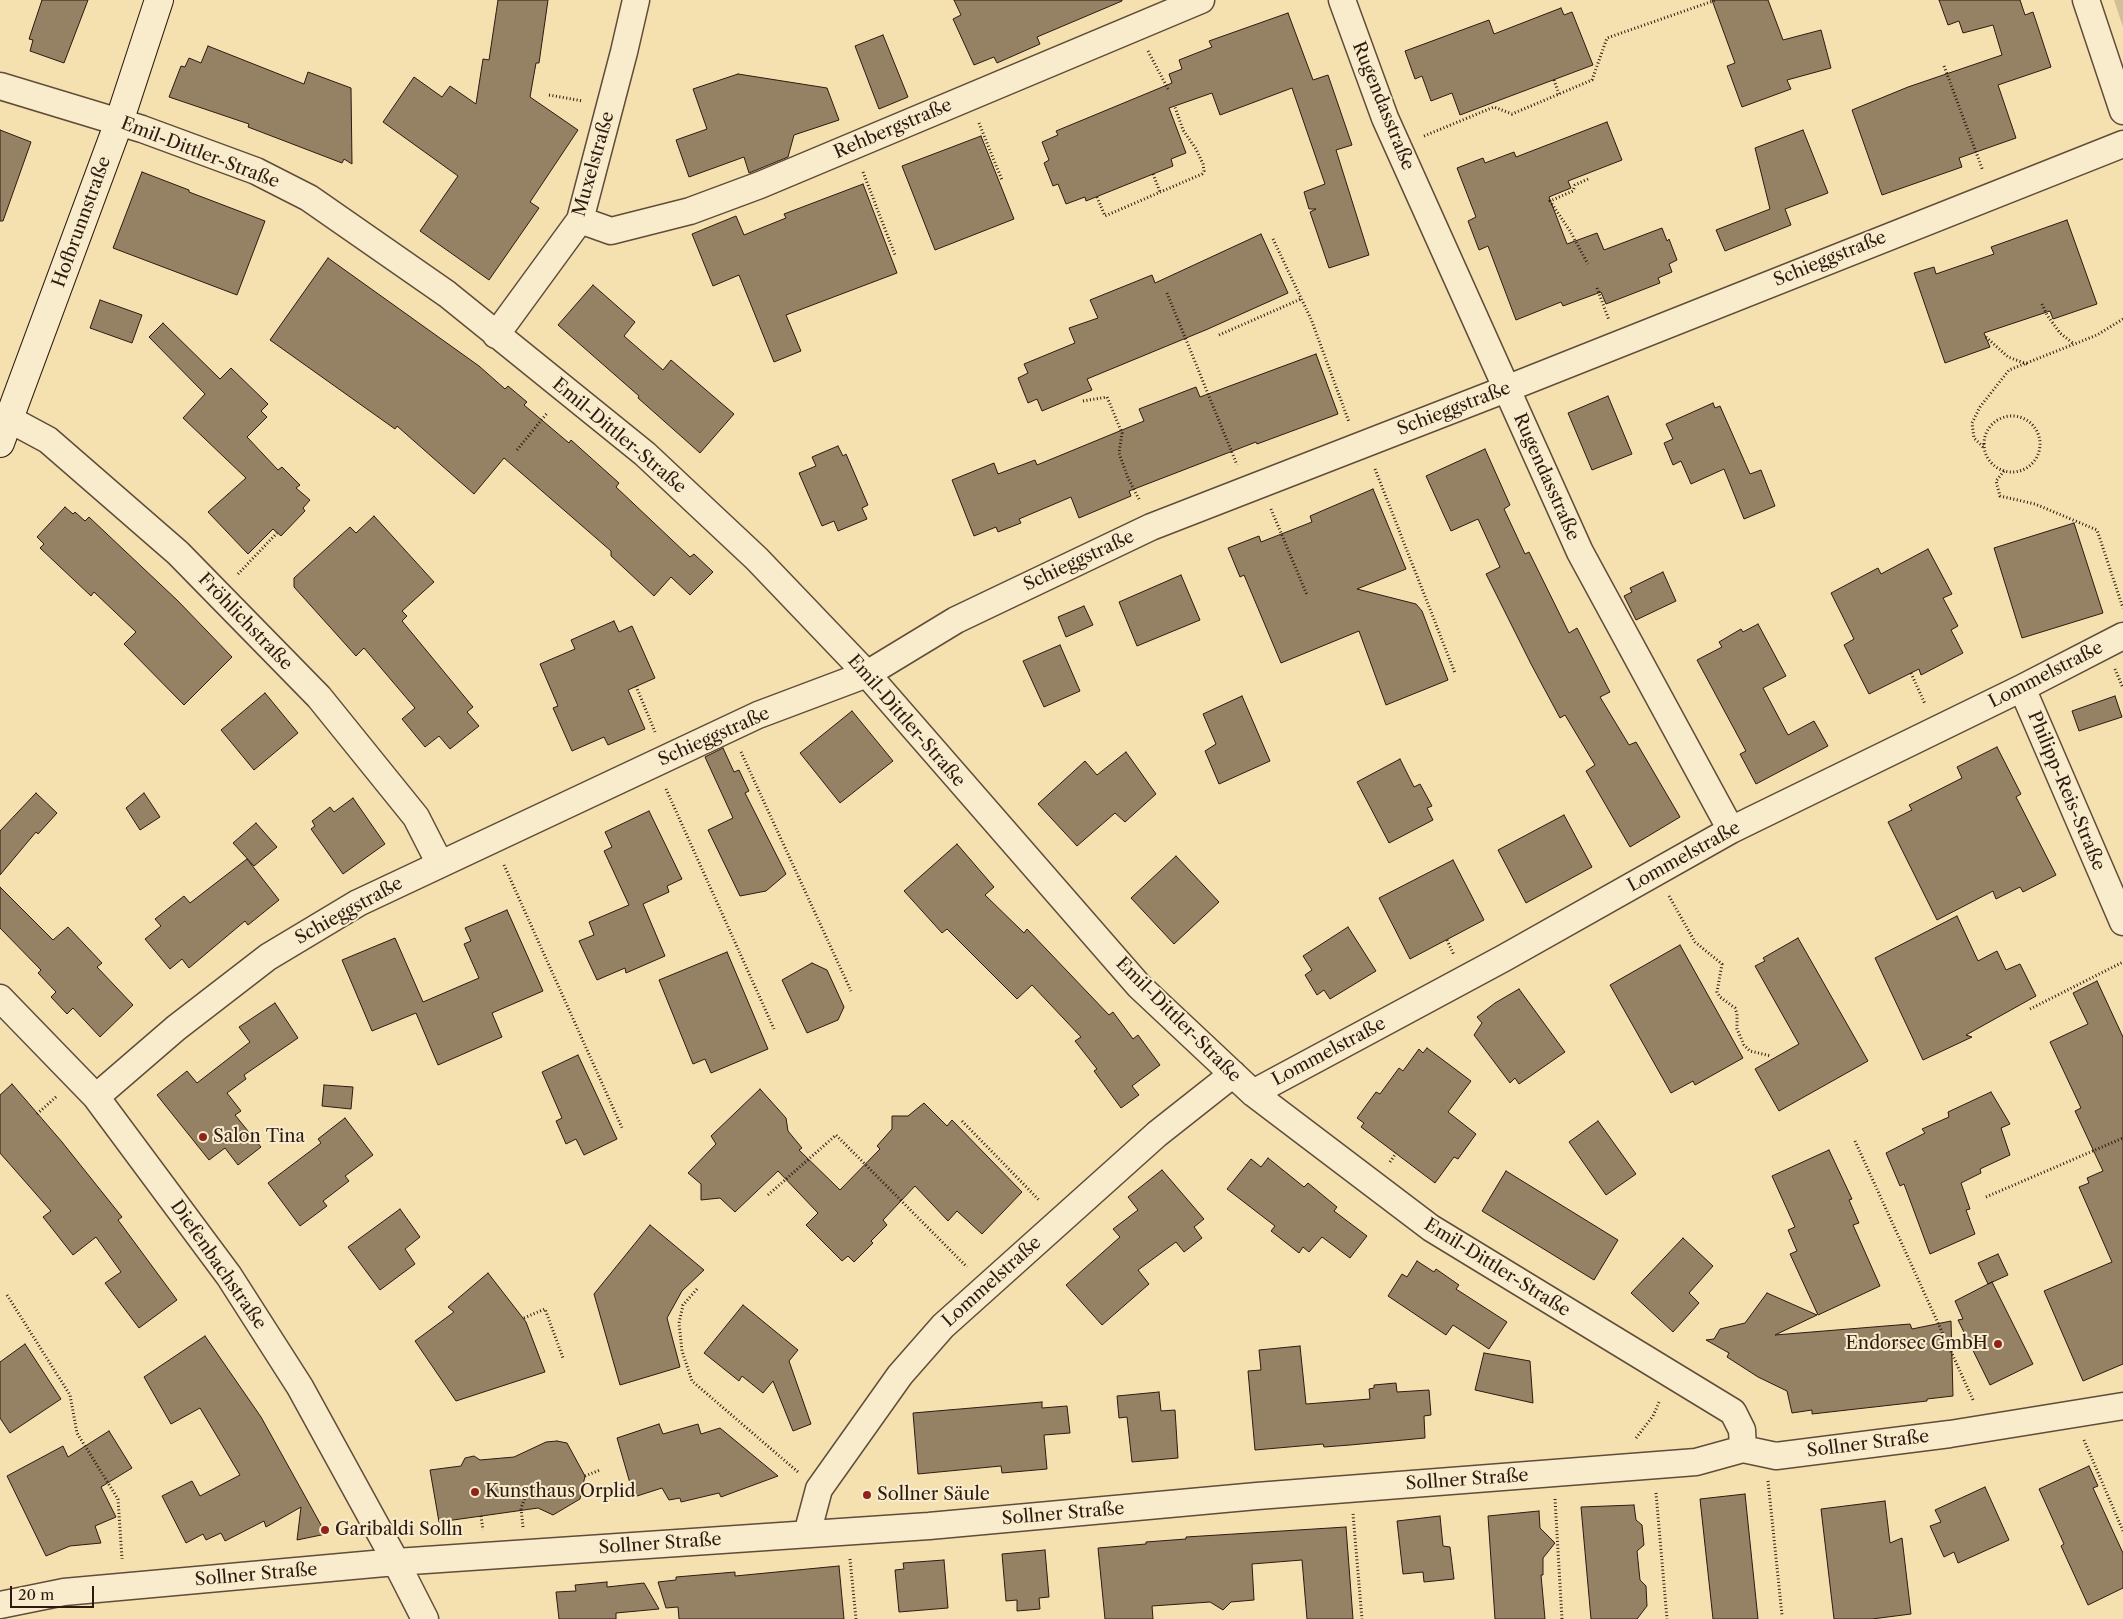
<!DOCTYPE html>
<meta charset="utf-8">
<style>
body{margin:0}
#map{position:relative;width:2123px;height:1619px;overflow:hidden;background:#f5e1b0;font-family:"Libre Caslon Text",serif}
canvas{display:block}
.scale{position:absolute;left:10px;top:1586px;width:84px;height:22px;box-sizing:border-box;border:2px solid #2e1a11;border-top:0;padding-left:6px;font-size:15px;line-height:18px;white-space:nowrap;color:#2e1a11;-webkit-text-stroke:4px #f8eccc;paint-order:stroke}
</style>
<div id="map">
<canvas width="2123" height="1619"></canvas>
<div class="scale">20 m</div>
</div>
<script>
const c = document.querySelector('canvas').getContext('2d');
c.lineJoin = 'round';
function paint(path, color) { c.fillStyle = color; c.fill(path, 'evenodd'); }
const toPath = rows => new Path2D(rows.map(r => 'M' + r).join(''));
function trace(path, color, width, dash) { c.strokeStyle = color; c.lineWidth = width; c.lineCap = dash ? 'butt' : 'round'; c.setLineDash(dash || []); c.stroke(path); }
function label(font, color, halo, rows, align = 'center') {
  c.font = font + ' "Libre Caslon Text",serif'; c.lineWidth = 4; c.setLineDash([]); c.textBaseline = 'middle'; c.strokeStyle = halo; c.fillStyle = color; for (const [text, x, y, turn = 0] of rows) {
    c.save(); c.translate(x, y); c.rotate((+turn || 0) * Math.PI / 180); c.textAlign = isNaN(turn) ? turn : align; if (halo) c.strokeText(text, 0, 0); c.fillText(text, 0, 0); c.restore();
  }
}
const green = toPath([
 [2114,0,2123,0,2123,27]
]);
const building = toPath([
 [42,0,88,0,64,63,30,51,33,40,29,39,42,0],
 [498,0,548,0,539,63,536,63,530,97,578,130,530,202,539,208,489,280,420,231,458,176,383,122,414,77,442,97,450,86,476,104,483,59,489,60,498,0],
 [954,0,1122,0,1122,1,1037,37,1040,44,997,63,994,57,974,65,953,19,961,15,954,0],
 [1712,0,1768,0,1783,40,1821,30,1831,68,1787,80,1791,89,1742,107,1727,66,1735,63,1712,0],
 [1939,0,2020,0,2025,15,2033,12,2051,67,1998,85,2016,138,1959,158,1962,167,1882,195,1852,110,1908,87,2002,55,1993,25,1963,33,1959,21,1948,25,1939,0],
 [1561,8,1564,15,1572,12,1593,65,1460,115,1452,93,1431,101,1422,76,1415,79,1405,51,1489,20,1494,34,1561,8],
 [1288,13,1313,80,1328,75,1352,145,1336,150,1369,255,1329,268,1310,212,1316,209,1309,209,1304,192,1325,184,1292,88,1220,115,1212,93,1169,108,1186,153,1171,159,1173,166,1086,201,1085,197,1066,204,1058,184,1053,186,1044,163,1049,160,1042,142,1058,135,1056,131,1172,83,1169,74,1182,69,1179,60,1212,47,1209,41,1288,13],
 [883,35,908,97,879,109,855,46,883,35],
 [208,46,304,84,308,72,351,88,352,164,344,159,342,163,248,127,249,124,169,97,181,66,185,67,189,58,201,63,208,46],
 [738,74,827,88,839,120,794,135,788,157,754,171,749,173,744,157,689,177,676,140,707,129,693,89,738,74],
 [1607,122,1622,160,1568,181,1571,188,1549,197,1567,244,1597,233,1604,250,1662,228,1667,241,1669,239,1677,260,1669,264,1672,272,1658,278,1660,283,1606,304,1601,292,1563,306,1561,302,1516,320,1488,246,1479,250,1468,221,1476,217,1457,168,1483,158,1485,163,1514,152,1516,157,1607,122],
 [0,130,31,142,3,221,0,221,0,130],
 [1803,130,1828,193,1785,209,1791,225,1725,251,1716,230,1770,209,1755,148,1803,130],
 [981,136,1014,219,935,250,902,166,981,136],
 [142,172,189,190,189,192,265,221,237,295,113,248,142,172],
 [863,184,897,273,786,315,801,351,774,362,739,275,713,286,692,234,736,216,744,235,786,218,784,214,863,184],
 [2067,220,2097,304,2053,319,2050,311,1984,333,1990,347,1945,363,1914,273,1934,267,1936,274,1994,254,1991,247,2067,220],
 [1261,234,1288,293,1208,329,1087,379,1092,390,1042,411,1037,399,1028,403,1018,378,1028,373,1024,364,1075,343,1069,328,1098,318,1090,300,1152,275,1155,283,1261,234],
 [328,258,479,366,505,389,508,386,527,402,524,405,569,443,571,440,619,483,616,487,690,557,694,554,713,572,690,595,671,577,654,596,611,556,611,551,504,458,474,494,397,426,395,429,270,340,328,258],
 [593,285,635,322,624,336,663,370,671,360,734,414,700,453,638,398,639,396,558,325,593,285],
 [100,300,142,315,132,343,90,328,100,300],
 [163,323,220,379,231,368,268,404,261,411,267,417,247,437,278,470,282,467,300,485,296,488,310,500,303,508,305,511,281,536,273,529,248,554,208,512,246,478,183,418,205,394,149,337,163,323],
 [1316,354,1338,414,1257,444,1256,442,1129,491,1131,496,1079,518,1071,497,1019,519,1021,523,998,532,996,527,974,536,952,480,994,463,998,474,1035,460,1037,465,1144,421,1139,409,1196,387,1200,397,1316,354],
 [1608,396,1632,454,1592,470,1568,413,1608,396],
 [1713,403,1715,408,1720,406,1750,474,1761,470,1775,506,1744,519,1724,469,1691,484,1681,461,1673,465,1664,443,1673,439,1666,424,1713,403],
 [838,446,843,456,846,454,868,505,862,508,867,519,838,531,834,521,822,526,799,473,816,466,812,457,838,446],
 [1485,449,1510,505,1504,509,1525,554,1529,552,1569,633,1577,628,1610,692,1600,697,1629,745,1636,742,1680,817,1630,847,1586,771,1595,765,1565,715,1560,718,1531,664,1486,574,1500,567,1478,519,1451,531,1426,476,1485,449],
 [1373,489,1406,569,1357,589,1416,604,1422,611,1448,680,1386,705,1359,631,1281,663,1244,575,1240,577,1228,548,1259,536,1261,542,1312,522,1310,516,1373,489],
 [65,507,73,514,75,512,85,521,89,517,178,601,232,657,184,705,124,644,136,632,94,592,91,596,40,548,44,544,37,537,65,507],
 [374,516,434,582,402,611,407,616,402,621,473,707,467,712,479,726,450,749,439,736,425,747,402,719,415,708,364,648,356,656,294,587,294,578,350,527,356,533,374,516],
 [2074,523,2103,613,2022,638,1994,548,2074,523],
 [1928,549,1952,594,1943,598,1958,626,1951,630,1963,653,1921,675,1919,669,1869,694,1844,645,1854,639,1831,593,1878,568,1881,574,1928,549],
 [1663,572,1676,601,1636,620,1624,596,1632,592,1630,588,1663,572],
 [1181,575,1200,620,1137,646,1119,602,1181,575],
 [1084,606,1093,625,1066,637,1058,617,1084,606],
 [614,621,619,632,632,626,655,678,628,690,645,729,608,745,604,737,572,751,553,708,558,706,540,664,575,649,571,640,614,621],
 [1758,624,1786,676,1763,688,1788,735,1814,721,1828,746,1756,784,1740,754,1746,751,1697,660,1722,647,1719,642,1741,629,1743,632,1758,624],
 [1060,645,1080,691,1044,707,1023,661,1060,645],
 [265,693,298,733,254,770,221,730,265,693],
 [1242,696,1270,761,1219,784,1205,751,1216,744,1203,714,1242,696],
 [2115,696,2122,717,2079,731,2072,711,2115,696],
 [852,711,893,761,840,803,800,753,852,711],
 [1997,747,2021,794,2016,797,2056,875,2023,892,2020,887,1996,899,1993,891,1937,920,1888,822,1912,810,1909,805,1962,778,1957,767,1997,747],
 [723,748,734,772,739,770,749,791,745,793,786,874,766,891,740,896,708,830,733,818,705,757,723,748],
 [1126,752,1156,794,1125,822,1115,813,1077,846,1038,804,1085,761,1097,775,1126,752],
 [1400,759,1414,787,1420,784,1432,806,1427,808,1433,820,1389,843,1357,782,1400,759],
 [36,793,57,813,38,834,36,832,0,875,0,831,36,793],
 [144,793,160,817,140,830,126,808,144,793],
 [353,798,385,844,343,874,311,829,315,826,312,821,330,807,334,812,353,798],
 [649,811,682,879,667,886,669,892,643,904,665,956,626,973,625,968,597,980,579,941,594,935,589,922,629,905,604,851,612,847,605,832,649,811],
 [1564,815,1592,867,1526,903,1498,850,1564,815],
 [256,823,277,847,254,866,233,843,256,823],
 [957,844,994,887,985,895,1024,933,1027,929,1109,1015,1113,1012,1133,1039,1138,1035,1160,1065,1132,1086,1139,1095,1121,1108,1094,1071,1097,1069,1075,1041,1081,1037,1032,985,1017,999,947,929,942,933,904,891,957,844],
 [1176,856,1219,902,1174,944,1131,898,1176,856],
 [247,859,279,900,248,925,245,921,189,968,182,959,170,969,145,939,161,926,155,919,184,896,190,903,247,859],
 [1453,860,1484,920,1410,959,1379,898,1453,860],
 [0,887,53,940,68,927,102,963,97,967,133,1005,100,1037,73,1008,67,1014,51,997,56,992,38,973,41,970,0,928,0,887],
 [507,910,543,991,492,1013,502,1037,438,1065,416,1013,372,1031,342,960,395,938,423,1002,479,978,464,944,471,941,465,928,507,910],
 [1957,916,1978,961,1997,951,2006,970,2020,964,2036,996,1966,1035,1972,1037,1923,1060,1875,958,1957,916],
 [1348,927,1376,971,1330,999,1324,990,1317,995,1305,975,1312,970,1303,956,1348,927],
 [1798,938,1868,1061,1779,1111,1755,1069,1799,1044,1755,966,1765,961,1763,958,1798,938],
 [1680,945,1743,1058,1695,1085,1693,1081,1671,1093,1610,985,1680,945],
 [727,952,768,1049,711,1073,705,1059,693,1064,659,980,727,952],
 [812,963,827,970,844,1007,838,1020,807,1033,782,980,812,963],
 [2097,981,2123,1037,2123,1364,2083,1381,2044,1291,2112,1262,2079,1187,2089,1183,2087,1178,2103,1171,2075,1111,2081,1108,2050,1042,2088,1024,2073,993,2097,981],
 [1519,989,1565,1052,1519,1084,1515,1078,1510,1083,1474,1035,1482,1023,1477,1017,1495,1003,1519,989],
 [275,1003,298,1038,244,1075,246,1079,227,1093,241,1111,235,1115,261,1147,238,1165,225,1148,209,1160,157,1095,187,1071,197,1083,250,1042,239,1027,275,1003],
 [1427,1048,1471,1081,1448,1112,1476,1134,1458,1159,1454,1157,1435,1183,1361,1127,1364,1123,1357,1118,1376,1092,1380,1094,1399,1068,1403,1071,1419,1049,1423,1053,1427,1048],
 [578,1055,617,1139,584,1155,576,1139,566,1144,556,1121,562,1118,542,1072,578,1055],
 [12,1084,62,1142,122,1217,118,1220,177,1300,139,1328,105,1283,121,1272,96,1237,73,1255,43,1217,51,1211,0,1153,0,1095,12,1084],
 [324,1085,353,1087,351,1109,322,1106,324,1085],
 [760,1089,786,1118,788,1131,802,1148,799,1150,840,1190,880,1149,877,1146,892,1129,892,1116,908,1116,924,1103,947,1126,952,1120,1022,1192,982,1234,957,1211,948,1221,915,1186,883,1220,887,1225,871,1241,873,1243,854,1262,848,1256,842,1261,806,1225,818,1213,778,1171,735,1212,720,1198,701,1200,701,1184,688,1173,716,1144,711,1136,760,1089],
 [1991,1092,2010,1124,2001,1128,2010,1155,1980,1169,1981,1173,1961,1183,1970,1209,1966,1210,1975,1234,1930,1254,1904,1184,1900,1186,1886,1153,1925,1133,1922,1129,1949,1117,1948,1112,1991,1092],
 [345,1118,373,1155,345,1176,349,1181,323,1201,327,1206,300,1226,268,1183,321,1143,318,1139,345,1118],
 [1598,1121,1636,1174,1606,1195,1569,1142,1598,1121],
 [1829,1150,1852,1199,1849,1200,1859,1223,1853,1225,1880,1286,1818,1315,1790,1254,1797,1251,1788,1230,1795,1227,1772,1176,1829,1150],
 [1268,1158,1304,1187,1308,1183,1337,1207,1334,1211,1367,1236,1350,1258,1322,1237,1309,1252,1303,1247,1299,1253,1271,1231,1275,1226,1227,1189,1251,1159,1261,1167,1268,1158],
 [1162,1170,1204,1219,1194,1227,1202,1238,1184,1252,1176,1242,1138,1270,1149,1284,1102,1325,1066,1285,1120,1237,1113,1229,1138,1210,1128,1197,1162,1170],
 [1506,1171,1618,1240,1594,1280,1482,1211,1506,1171],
 [400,1209,420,1237,405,1249,415,1264,380,1290,348,1247,400,1209],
 [650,1225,704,1270,682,1291,667,1318,680,1367,620,1385,594,1294,650,1225],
 [1683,1238,1713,1266,1689,1293,1699,1303,1673,1332,1631,1293,1683,1238],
 [1998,1254,2008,1275,1988,1284,1978,1263,1998,1254],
 [1417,1261,1434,1272,1436,1269,1459,1285,1456,1289,1507,1322,1489,1349,1453,1325,1446,1335,1388,1296,1402,1274,1407,1277,1417,1261],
 [488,1273,526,1322,545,1372,456,1401,415,1341,454,1312,448,1307,488,1273],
 [1992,1282,2033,1364,1990,1385,1958,1320,1963,1319,1955,1301,1992,1282],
 [1767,1293,1817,1315,1775,1335,1910,1324,1912,1329,1951,1321,1953,1396,1927,1399,1927,1401,1812,1414,1812,1410,1792,1413,1787,1391,1758,1377,1727,1357,1729,1353,1706,1340,1714,1339,1720,1329,1745,1323,1767,1293],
 [743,1305,798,1350,789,1361,811,1424,793,1431,773,1381,763,1393,742,1376,739,1381,704,1353,743,1305],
 [205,1336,261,1417,326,1534,297,1540,301,1507,266,1527,264,1521,225,1541,221,1533,206,1540,203,1534,186,1543,162,1496,192,1481,200,1496,240,1475,200,1408,171,1424,144,1377,205,1336],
 [25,1344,61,1399,10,1433,0,1418,0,1362,25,1344],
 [1300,1346,1306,1404,1370,1399,1369,1389,1374,1388,1374,1385,1396,1383,1397,1392,1429,1390,1431,1415,1424,1416,1425,1438,1350,1445,1324,1447,1323,1444,1255,1450,1248,1371,1261,1370,1259,1350,1300,1346],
 [1484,1353,1530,1361,1533,1403,1475,1390,1484,1353],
 [1159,1392,1161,1411,1175,1410,1178,1458,1132,1462,1127,1417,1119,1418,1117,1396,1159,1392],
 [1042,1402,1042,1408,1067,1406,1070,1433,1044,1435,1047,1469,1002,1473,1001,1466,918,1474,913,1413,1042,1402],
 [659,1424,663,1434,698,1424,701,1434,720,1428,778,1476,721,1497,719,1493,681,1502,680,1498,669,1500,662,1488,634,1497,617,1438,659,1424],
 [109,1431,132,1468,101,1487,116,1517,95,1526,101,1543,70,1546,46,1556,7,1476,63,1446,68,1457,109,1431],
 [557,1441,567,1443,585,1476,580,1499,553,1515,538,1508,439,1522,430,1470,461,1466,465,1458,474,1456,480,1460,514,1457,546,1442,557,1441],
 [2089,1466,2098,1486,2093,1488,2123,1553,2123,1588,2088,1605,2061,1546,2064,1544,2039,1489,2089,1466],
 [1985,1487,2009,1540,1958,1563,1954,1552,1944,1557,1930,1526,1941,1522,1935,1510,1985,1487],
 [1745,1494,1758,1619,1713,1619,1700,1499,1745,1494],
 [1885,1501,1890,1543,1902,1538,1911,1614,1872,1619,1834,1619,1821,1509,1885,1501],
 [1634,1505,1636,1520,1642,1525,1644,1545,1637,1551,1640,1580,1646,1586,1647,1606,1637,1619,1591,1619,1581,1507,1634,1505],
 [1539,1511,1540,1528,1555,1543,1543,1558,1543,1575,1541,1575,1545,1619,1495,1619,1488,1516,1539,1511],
 [1440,1516,1443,1546,1450,1547,1454,1579,1424,1582,1423,1572,1403,1574,1397,1521,1440,1516],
 [1346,1527,1353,1619,1307,1619,1302,1560,1252,1564,1254,1600,1231,1602,1223,1610,1210,1602,1152,1606,1153,1619,1105,1619,1098,1548,1146,1544,1146,1542,1186,1539,1186,1537,1346,1527],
 [1045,1550,1049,1597,1039,1598,1040,1609,1017,1611,1017,1600,1006,1601,1002,1554,1045,1550],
 [944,1560,948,1608,899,1612,895,1570,904,1569,903,1563,944,1560],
 [839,1566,844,1619,679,1619,678,1607,666,1608,658,1582,676,1580,676,1577,735,1572,735,1576,839,1566],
 [607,1582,607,1587,644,1583,659,1609,616,1613,616,1619,559,1619,556,1592,576,1591,575,1585,607,1582]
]);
const path = toPath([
 [1148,51,1168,89],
 [1944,66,1983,171],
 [1554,80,1559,94],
 [549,95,583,101],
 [979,123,1002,180],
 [1424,136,1494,107,1512,114,1592,80,1607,38,1716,0],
 [863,172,895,255],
 [1153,174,1160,192],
 [1588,179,1575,185,1573,191,1550,201,1570,231,1588,264],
 [1097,197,1105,216,1202,174,1204,171,1203,164,1196,149,1183,130,1175,107],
 [1273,239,1311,319,1349,422],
 [1597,288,1609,320],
 [1167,293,1237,465],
 [2042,304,2047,315,2060,333,2074,344],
 [1219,335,1301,299],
 [1986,337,2008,357,2027,364],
 [1083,401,1107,397,1122,433,1119,453,1128,478,1140,501],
 '1984 444a28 28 0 1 1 56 0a28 28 0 1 1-56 0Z',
 [1983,447,1974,438,1972,423,1980,407,2009,370,2097,335,2123,319],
 [517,450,548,412],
 [1375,469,1455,673],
 [2004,471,1996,481,2000,496,2035,504,2097,530,2123,608],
 [1271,509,1307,595],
 [238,574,277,533],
 [2115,669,2123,688],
 [1911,673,1925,704],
 [636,686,655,732],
 [741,752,851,991],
 [666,789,774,1029],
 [504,865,623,1130],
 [1669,896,1695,942,1722,964,1717,992,1720,997,1735,1008,1737,1014,1737,1029,1744,1045,1750,1051,1771,1056],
 [1447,940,1454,955],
 [2030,1009,2123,962],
 [37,1114,57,1096],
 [962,1121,1040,1201],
 [1855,1141,1974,1402],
 [1390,1162,1396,1153],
 [768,1195,836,1135,967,1267],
 [1986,1197,2123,1138],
 [697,1289,683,1305,679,1323,682,1351,692,1381,798,1472],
 [7,1295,70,1395,77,1433,118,1499,122,1559],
 [524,1318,545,1309,563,1358],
 [1636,1438,1653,1416,1660,1400],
 [2084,1440,2123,1531],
 [585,1476,600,1470],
 [1768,1481,1782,1615],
 [1656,1493,1667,1619],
 [1555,1499,1562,1619],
 [1353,1514,1362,1619],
 [481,1516,483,1530],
 [523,1527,521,1508,525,1498],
 [850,1559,856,1619]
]);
const street = toPath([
 [1342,0,1385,118,1580,552,1731,830],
 [2086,0,2123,111],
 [0,86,142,129,256,171,309,198,447,294,645,454,757,559,867,674,1139,986,1253,1093,1431,1228,1733,1412,1742,1430,1743,1449],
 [580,220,611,231,690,211,760,185,1201,0],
 [496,335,580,220,624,52,636,0],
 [9,419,48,440,178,553,319,697,416,817,440,864],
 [2022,688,2123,922],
 [0,998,96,1097,229,1276,300,1387,396,1562,425,1619],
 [1253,1093,1504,958,1731,830,2022,688,2123,636],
 [96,1097,176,1028,268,957,358,903,758,715,867,674,956,620,1151,527,1506,389,2123,144],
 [807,1534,819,1489,900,1375,943,1326,1157,1134,1233,1074],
 [0,1605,64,1592,396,1562,929,1526,1257,1496,1696,1462,1743,1449,1776,1456,1950,1434,2123,1406]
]);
const secondary = toPath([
 [0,443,119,122,159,0]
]);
const markers = [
 [203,1137,5,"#8f2418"],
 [1998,1344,5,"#8f2418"],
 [475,1492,5,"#8f2418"],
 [867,1495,5,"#8f2418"],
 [325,1530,5,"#8f2418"]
];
const streetNames = [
 ["Rugendasstraße",1383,106,68],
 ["Rehbergstraße",893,129,-23],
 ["Emil-Dittler-Straße",200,153,21],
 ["Muxelstraße",594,164,-74],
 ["Hofbrunnstraße",82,222,-70],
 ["Schieggstraße",1830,259,-22],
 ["Schieggstraße",1454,409,-21],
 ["Emil-Dittler-Straße",619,436,40],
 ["Rugendasstraße",1546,477,66],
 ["Schieggstraße",1079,561,-25],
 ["Fröhlichstraße",245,622,46],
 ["Lommelstraße",2046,675,-27],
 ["Emil-Dittler-Straße",906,721,49],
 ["Schieggstraße",714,737,-24],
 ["Philipp-Reis-Straße",2066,791,67],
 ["Lommelstraße",1684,857,-29],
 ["Schieggstraße",349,911,-29],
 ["Emil-Dittler-Straße",1178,1020,45],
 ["Lommelstraße",1329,1052,-28],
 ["Diefenbachstraße",218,1265,55],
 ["Emil-Dittler-Straße",1497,1268,32],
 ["Lommelstraße",992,1282,-42],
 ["Sollner Straße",1868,1444,-7],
 ["Sollner Straße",1467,1480,-4],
 ["Sollner Straße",1063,1514,-5],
 ["Sollner Straße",660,1544,-4],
 ["Sollner Straße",256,1575,-5]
];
const poiNames = [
 ["Salon Tina",213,1137],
 ["Endorsec GmbH",1988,1344,"right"],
 ["Kunsthaus Orplid",485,1492],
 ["Sollner Säule",877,1495],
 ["Garibaldi Solln",335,1530]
];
paint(green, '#d3bf95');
paint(building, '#958164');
trace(building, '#2e1a11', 1);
trace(street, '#604c39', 29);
trace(secondary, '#2e1a11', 30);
trace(path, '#2e1a11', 3, [1, 2.5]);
trace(street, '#f8eccc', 26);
trace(secondary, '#f8eccc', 28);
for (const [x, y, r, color] of markers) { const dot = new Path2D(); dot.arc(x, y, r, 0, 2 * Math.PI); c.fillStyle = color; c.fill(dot); trace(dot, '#f8eccc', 2); }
label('18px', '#2e1a11', '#f8eccc', streetNames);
label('18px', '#2e1a11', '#f8eccc', poiNames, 'left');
</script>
